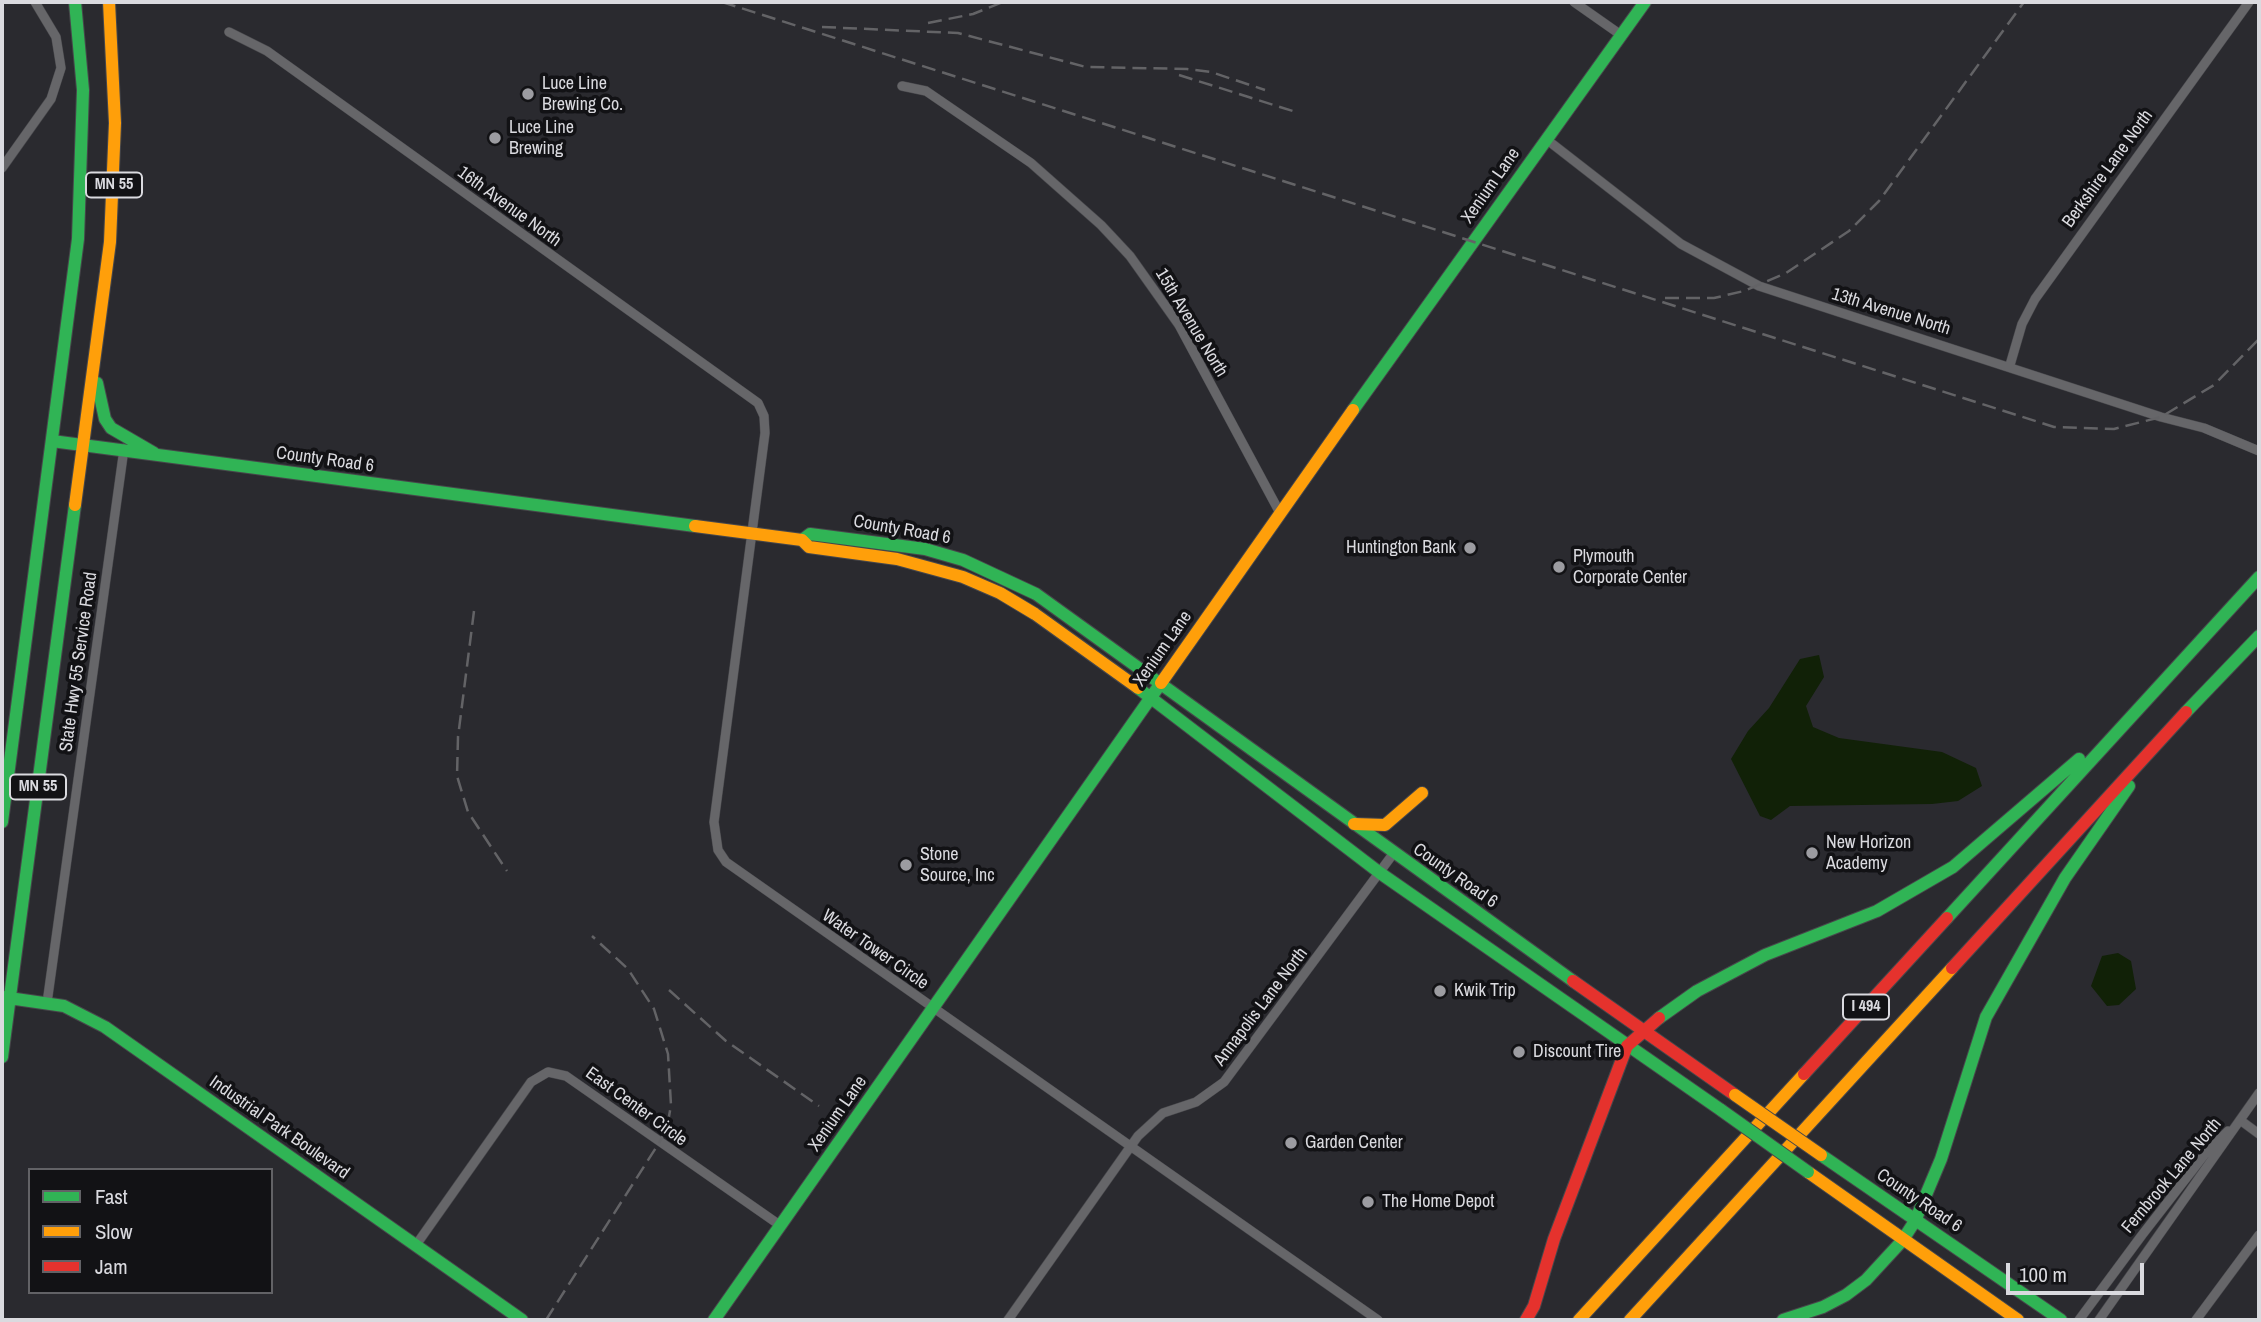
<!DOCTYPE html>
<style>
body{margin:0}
#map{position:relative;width:2261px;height:1322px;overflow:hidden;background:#2a2a2f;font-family:"Archivo Narrow",sans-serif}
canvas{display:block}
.frame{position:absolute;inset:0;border:4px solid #dadadf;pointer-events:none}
.legend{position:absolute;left:28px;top:1168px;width:245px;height:126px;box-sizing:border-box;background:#121215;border:2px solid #626266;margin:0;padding:9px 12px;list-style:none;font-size:21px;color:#dadadf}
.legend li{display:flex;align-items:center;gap:14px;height:35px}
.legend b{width:35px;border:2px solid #626266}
.scale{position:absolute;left:2006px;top:1263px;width:138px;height:32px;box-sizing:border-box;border:4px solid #dadadf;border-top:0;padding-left:9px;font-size:21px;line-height:24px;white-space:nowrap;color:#dadadf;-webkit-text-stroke:5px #121215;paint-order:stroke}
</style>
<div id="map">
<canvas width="2261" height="1322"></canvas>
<div class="frame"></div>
<ul class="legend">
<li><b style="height:9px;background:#30b455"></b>Fast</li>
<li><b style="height:9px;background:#ff9f0a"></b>Slow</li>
<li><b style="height:9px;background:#e5322d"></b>Jam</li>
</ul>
<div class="scale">100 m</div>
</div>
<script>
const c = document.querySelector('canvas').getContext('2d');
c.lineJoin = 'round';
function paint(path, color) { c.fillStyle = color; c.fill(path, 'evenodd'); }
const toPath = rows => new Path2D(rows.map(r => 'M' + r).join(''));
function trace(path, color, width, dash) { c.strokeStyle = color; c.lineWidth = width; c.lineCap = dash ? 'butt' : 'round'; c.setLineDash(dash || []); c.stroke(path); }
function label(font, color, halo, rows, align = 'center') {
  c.font = font + ' "Archivo Narrow",sans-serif'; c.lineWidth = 7; c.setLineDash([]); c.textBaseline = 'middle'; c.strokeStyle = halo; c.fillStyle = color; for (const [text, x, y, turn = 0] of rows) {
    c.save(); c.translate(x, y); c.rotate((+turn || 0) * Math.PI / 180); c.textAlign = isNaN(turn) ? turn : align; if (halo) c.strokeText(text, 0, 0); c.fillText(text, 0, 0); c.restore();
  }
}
const water = toPath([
 [1819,655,1824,677,1806,706,1813,727,1839,738,1942,752,1976,768,1982,786,1958,801,1932,804,1790,806,1771,820,1760,816,1731,759,1748,731,1769,708,1800,659],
 [2118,953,2131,961,2136,989,2119,1005,2107,1006,2091,986,2102,956]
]);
const street = toPath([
 [1574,2,1621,35],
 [229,32,267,51,758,403,764,416,765,433,714,822,718,850,726,862,1378,1320],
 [902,86,926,91,1031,163,1101,225,1130,256,1179,325,1280,513],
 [1546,139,1681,244,1759,286,2161,417,2204,428,2259,451],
 [2,168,51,99,61,68,56,37,35,2],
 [2010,365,2022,324,2035,299,2249,2],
 [47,1003,124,449],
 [2240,1120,2259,1134],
 [416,1245,531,1082,548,1072,566,1076,781,1226],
 [1008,1320,1138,1136,1163,1113,1196,1102,1224,1082,1393,854],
 [2079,1320,2142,1235,2205,1154,2228,1131],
 [2099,1320,2259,1093],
 [2196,1320,2259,1235]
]);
const fast = toPath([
 [97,383,105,419,111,428,154,453],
 [1353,410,1645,2],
 [52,441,695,526],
 [802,540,810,534,925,549,963,560,1036,594,1573,981],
 [1138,688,1380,873,1721,1110],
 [2186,712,2259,636],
 [2,822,78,239,83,90,75,2],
 [1947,918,2259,577],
 [2,997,64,1006,105,1027,522,1320],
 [1659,1018,1697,991,1765,955,1877,911,1953,867,2079,759],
 [2,1057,75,505],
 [1821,1155,2061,1320],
 [714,1320,1161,683],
 [1783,1320,1823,1307,1846,1295,1866,1280,1902,1241,1915,1221,1941,1159,1986,1017,2065,878,2129,786]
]);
const slow = toPath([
 [75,505,110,242,115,123,109,2],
 [695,526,802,540,809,547,897,559,963,577,1000,593,1035,614,1138,688],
 [1161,683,1353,410],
 [1354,824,1385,825,1422,793],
 [1808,1172,2018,1320],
 [1579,1320,1804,1074],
 [1630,1320,1952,968]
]);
const jam = toPath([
 [1952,968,2186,712],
 [1573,981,1735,1095],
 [1804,1074,1947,918],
 [1526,1320,1534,1306,1554,1239,1627,1046,1659,1018]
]);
const rail = toPath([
 [722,2,2054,427,2114,429,2161,417,2214,385,2259,339],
 [928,23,973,14,1003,2],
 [822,27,958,33,1086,67,1187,69,1211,72,1265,90],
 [1179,75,1299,113],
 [1665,298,1714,298,1744,291,1786,273,1849,231,1879,201,2024,2],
 [474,611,458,737,457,776,468,812,507,871],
 [669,990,726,1041,819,1106],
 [546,1320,659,1143,667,1128,671,1105,668,1054,654,1009,628,969,592,936]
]);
const fastBridge = toPath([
 [1721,1110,1808,1172]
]);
const slowBridge = toPath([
 [1735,1095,1821,1155]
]);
const markers = [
 [528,94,7,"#9c9ca1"],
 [495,138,7,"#9c9ca1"],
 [1470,548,7,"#9c9ca1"],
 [1559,567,7,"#9c9ca1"],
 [1812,853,7,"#9c9ca1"],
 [906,865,7,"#9c9ca1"],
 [1440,991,7,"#9c9ca1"],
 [1519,1052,7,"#9c9ca1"],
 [1291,1143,7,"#9c9ca1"],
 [1368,1202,7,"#9c9ca1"]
];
const shields = [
 [114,185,56],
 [38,787,56],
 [1866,1007,46]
];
const shieldNames = [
 ["MN 55",114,185],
 ["MN 55",38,787],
 ["I 494",1866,1007]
];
const poiNames = [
 ["Luce Line",542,84],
 ["Brewing Co.",542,105],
 ["Luce Line",509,128],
 ["Brewing",509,149],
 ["Huntington Bank",1456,548,"right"],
 ["Plymouth",1573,557],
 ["Corporate Center",1573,578],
 ["New Horizon",1826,843],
 ["Academy",1826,864],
 ["Stone",920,855],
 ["Source, Inc",920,876],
 ["Kwik Trip",1454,991],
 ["Discount Tire",1533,1052],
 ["Garden Center",1305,1143],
 ["The Home Depot",1382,1202]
];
const streetNames = [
 ["Berkshire Lane North",2108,169,-54],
 ["Xenium Lane",1491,186,-55],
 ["16th Avenue North",509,207,36],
 ["13th Avenue North",1891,312,17],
 ["15th Avenue North",1191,323,59],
 ["County Road 6",325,460,8],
 ["County Road 6",902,530,10],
 ["Xenium Lane",1163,649,-55],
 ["State Hwy 55 Service Road",79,662,-82],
 ["County Road 6",1455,876,35],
 ["Water Tower Circle",875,950,35],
 ["Annapolis Lane North",1261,1007,-53],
 ["East Center Circle",636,1107,36],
 ["Xenium Lane",838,1114,-55],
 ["Industrial Park Boulevard",279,1128,35],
 ["Fernbrook Lane North",2172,1176,-50],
 ["County Road 6",1919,1201,34]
];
paint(water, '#112107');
trace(street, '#47474b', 10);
trace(fast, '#47474b', 14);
trace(slow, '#47474b', 14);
trace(jam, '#47474b', 14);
trace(street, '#666669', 9);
trace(fast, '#30b455', 12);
trace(slow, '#ff9f0a', 12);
trace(jam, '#e5322d', 12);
trace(rail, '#636366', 2.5, [14, 7]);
trace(fastBridge, '#47474b', 14, []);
trace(slowBridge, '#47474b', 14, []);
trace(fastBridge, '#30b455', 12);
trace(slowBridge, '#ff9f0a', 12);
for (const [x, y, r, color] of markers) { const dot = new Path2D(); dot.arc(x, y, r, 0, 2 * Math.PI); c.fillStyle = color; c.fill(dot); trace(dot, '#121215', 2.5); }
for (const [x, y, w] of shields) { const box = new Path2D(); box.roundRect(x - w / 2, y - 12.5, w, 25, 5); c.fillStyle = '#121215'; c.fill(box); trace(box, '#dadadf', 2); }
label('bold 16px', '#dadadf', null, shieldNames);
label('18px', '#dadadf', '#121215', poiNames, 'left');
label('18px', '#dadadf', '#121215', streetNames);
</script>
